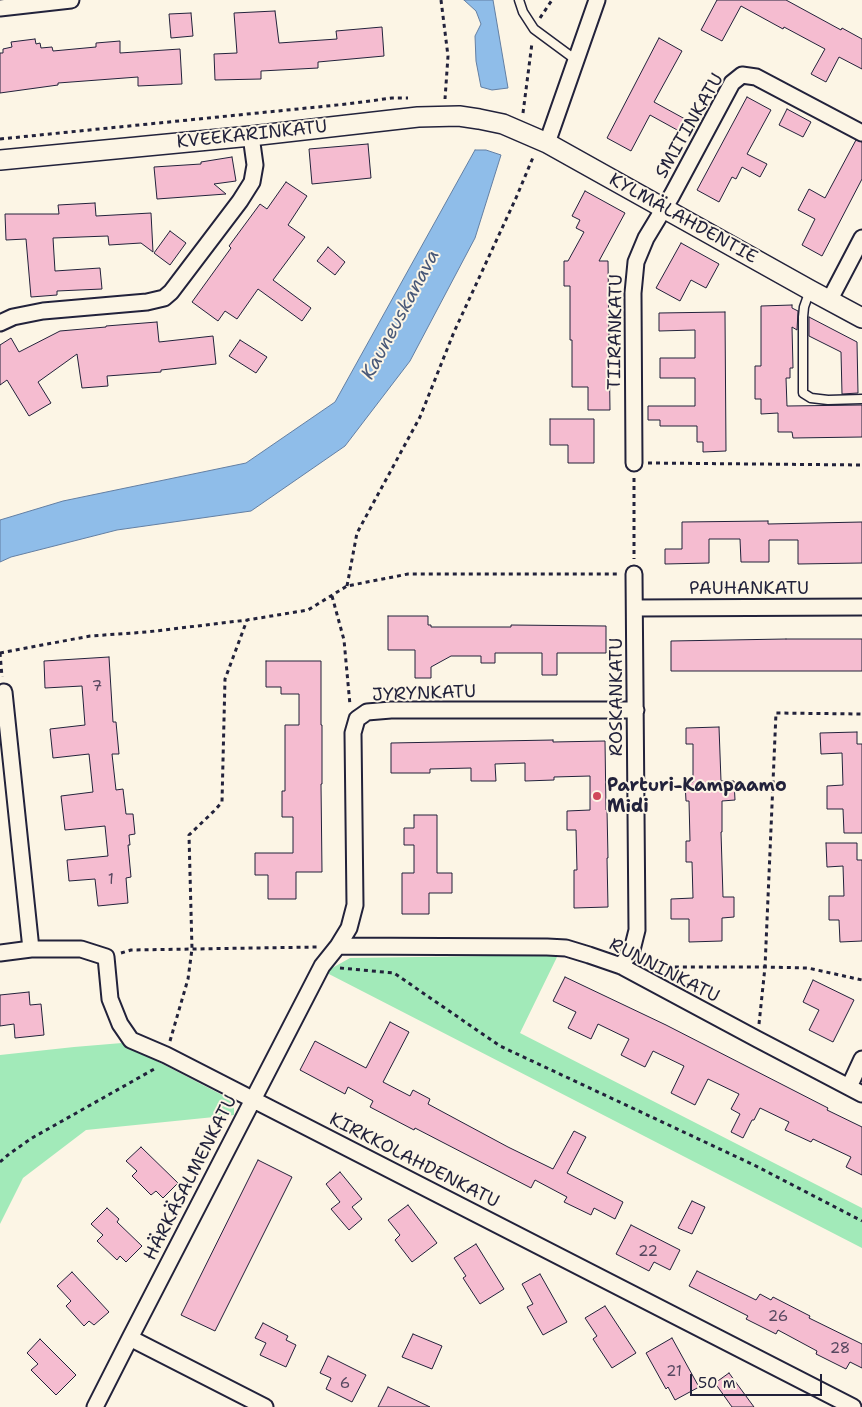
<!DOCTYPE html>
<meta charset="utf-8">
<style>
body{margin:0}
#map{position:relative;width:862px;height:1407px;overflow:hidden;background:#fcf5e5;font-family:"Shantell Sans",sans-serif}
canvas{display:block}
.scale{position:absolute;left:690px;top:1374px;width:132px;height:22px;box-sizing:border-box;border:2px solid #22223b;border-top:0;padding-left:6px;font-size:15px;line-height:18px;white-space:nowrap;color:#22223b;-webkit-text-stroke:4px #fcf5e5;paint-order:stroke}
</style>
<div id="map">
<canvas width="862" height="1407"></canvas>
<div class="scale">50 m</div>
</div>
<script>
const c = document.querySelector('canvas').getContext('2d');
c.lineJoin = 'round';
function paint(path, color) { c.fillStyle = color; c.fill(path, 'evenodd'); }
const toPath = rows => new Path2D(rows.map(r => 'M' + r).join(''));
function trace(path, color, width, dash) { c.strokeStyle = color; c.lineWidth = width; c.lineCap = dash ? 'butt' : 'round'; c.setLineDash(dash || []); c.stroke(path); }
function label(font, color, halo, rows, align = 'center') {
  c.font = font + ' "Shantell Sans",sans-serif'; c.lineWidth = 4; c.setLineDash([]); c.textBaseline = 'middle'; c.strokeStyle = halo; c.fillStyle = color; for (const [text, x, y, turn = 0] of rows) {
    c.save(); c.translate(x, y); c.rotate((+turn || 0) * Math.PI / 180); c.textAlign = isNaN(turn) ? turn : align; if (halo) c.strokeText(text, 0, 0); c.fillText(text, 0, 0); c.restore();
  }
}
const green = toPath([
 [558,955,520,1033,862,1208,862,1248,325,972,350,958],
 [122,1043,228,1098,234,1104,234,1115,86,1130,23,1178,0,1224,0,1055,74,1047]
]);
const water = toPath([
 [464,0,493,0,508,88,492,90,481,87,476,61,475,36,481,24,476,11,464,0],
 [475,150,486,150,501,155,475,238,410,361,345,446,251,511,117,530,11,557,0,562,0,520,63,501,246,463,335,402,475,150]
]);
const building = toPath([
 [717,0,786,0,841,30,842,28,862,39,862,69,839,57,826,82,811,74,825,49,784,27,783,29,741,6,722,41,701,30,717,0],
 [275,11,279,43,337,39,336,31,382,27,384,56,318,62,318,68,261,71,261,79,215,80,214,54,237,53,234,13,275,11],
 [191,13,193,36,171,38,169,14,191,13],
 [659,38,682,51,654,102,685,119,679,131,650,115,631,151,607,138,659,38],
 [35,39,36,44,40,43,41,48,52,47,53,51,96,47,96,43,120,41,120,53,180,49,182,84,138,86,138,77,58,83,58,85,0,93,0,53,3,53,3,49,12,47,11,42,35,39],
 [747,97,771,110,747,154,767,164,760,177,742,167,736,179,732,177,719,202,697,190,747,97],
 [787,109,811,122,803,137,779,125,787,109],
 [856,140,862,142,862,179,822,256,802,245,815,219,798,210,809,189,825,198,856,140],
 [368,144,371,178,312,184,309,149,368,144],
 [232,157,236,181,214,184,226,194,157,199,154,167,201,164,201,162,232,157],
 [286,182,307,196,288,225,305,237,273,280,311,308,302,321,258,289,237,319,225,311,218,321,192,302,231,248,229,246,260,204,267,209,286,182],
 [585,191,625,213,599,261,608,261,610,410,588,410,588,387,572,387,572,340,570,340,570,286,564,286,564,261,568,261,584,232,576,228,580,220,572,216,585,191],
 [95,203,96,216,151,213,153,252,141,243,109,245,108,236,53,238,55,271,100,268,102,289,57,291,57,295,31,297,26,239,6,240,5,214,59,214,58,205,95,203],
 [170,231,186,243,170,265,154,253,170,231],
 [681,243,719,264,706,288,691,280,680,301,656,288,681,243],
 [328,247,345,262,335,275,317,261,328,247],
 [792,305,792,308,798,311,797,330,792,327,793,368,790,368,790,378,786,378,787,406,862,405,862,437,793,438,792,432,778,432,778,413,761,414,761,399,755,399,755,366,761,366,761,306,792,305],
 [725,312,726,451,703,452,703,442,697,442,697,426,660,426,660,420,648,420,648,406,695,406,695,378,660,378,660,358,695,358,695,330,659,331,659,313,725,312],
 [809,317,857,342,858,393,842,394,841,352,809,336,809,317],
 [157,322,159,342,213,336,216,364,161,370,161,372,107,376,108,386,82,388,77,354,38,382,51,403,29,416,7,380,0,385,0,345,11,338,19,352,60,331,106,327,106,326,157,322],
 [240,340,267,357,256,373,229,356,240,340],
 [550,419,594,419,594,463,568,463,568,445,550,445,550,419],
 [768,521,768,524,862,522,862,563,798,564,798,540,769,540,769,562,741,562,740,539,709,539,709,563,665,564,665,549,682,549,682,522,768,521],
 [388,616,428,616,428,625,431,625,431,627,511,627,511,625,606,626,606,653,557,653,557,675,542,675,542,653,495,653,495,663,481,663,481,656,451,656,431,667,431,678,415,678,415,650,388,650,388,616],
 [786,639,862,639,862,671,671,671,671,641,786,639],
 [109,657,113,722,116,722,119,754,112,754,116,790,123,789,126,814,133,814,135,834,129,835,130,845,128,845,131,877,126,878,128,903,98,906,95,879,69,881,67,860,108,856,105,826,65,830,61,796,93,792,89,754,53,758,50,729,85,725,82,686,45,688,44,661,109,657],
 [266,661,321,661,321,725,322,725,322,784,321,784,322,872,296,872,296,899,268,899,268,875,255,875,255,853,293,853,293,817,282,817,282,791,285,791,285,725,299,725,299,694,281,694,281,687,266,687,266,661],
 [719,727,721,781,734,781,735,800,722,801,722,832,721,832,723,897,734,897,734,917,722,918,722,941,689,942,689,919,671,919,671,899,693,898,692,862,686,862,686,841,690,841,689,801,686,801,685,782,693,782,693,744,686,744,686,728,719,727],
 [857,732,857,744,862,744,862,833,844,833,843,809,827,809,827,786,843,785,842,753,821,754,820,733,857,732],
 [553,740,553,742,605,741,606,810,607,810,608,858,607,858,608,907,574,908,574,870,577,870,576,830,567,830,567,811,590,810,590,776,554,777,554,780,525,781,525,763,495,764,496,781,471,781,471,768,430,769,430,773,391,773,391,743,553,740],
 [414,815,437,815,437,873,452,873,452,893,429,893,429,914,402,914,402,873,414,873,414,845,404,845,404,828,414,828,414,815],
 [826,843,857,843,857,860,862,860,862,941,840,942,839,920,829,920,829,896,844,896,843,866,827,867,826,843],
 [565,977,666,1025,828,1108,827,1110,862,1127,862,1175,846,1167,851,1157,813,1139,811,1142,785,1130,789,1122,760,1108,754,1120,752,1120,743,1138,731,1132,740,1114,731,1109,739,1094,708,1079,695,1105,671,1093,684,1066,653,1051,645,1067,621,1055,629,1039,598,1024,591,1039,568,1028,576,1012,553,1001,565,977],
 [813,980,854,1000,833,1042,809,1030,819,1010,803,1002,813,980],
 [29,992,30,1005,41,1004,44,1035,15,1038,14,1024,0,1026,0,995,29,992],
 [390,1022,409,1032,383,1082,410,1096,413,1090,430,1099,428,1104,508,1147,553,1169,574,1131,586,1137,567,1173,623,1202,615,1219,594,1208,591,1215,564,1202,567,1197,535,1180,531,1188,415,1128,414,1130,370,1107,373,1101,348,1087,345,1094,300,1070,315,1041,366,1068,390,1022],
 [141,1147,178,1183,163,1198,156,1191,151,1195,132,1176,137,1171,126,1161,141,1147],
 [258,1160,292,1177,215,1331,181,1315,258,1160],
 [340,1172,362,1199,352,1207,362,1219,349,1230,331,1209,340,1202,326,1184,340,1172],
 [692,1201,705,1207,692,1234,678,1228,692,1201],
 [408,1205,437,1243,412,1262,395,1240,400,1235,388,1220,408,1205],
 [107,1208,119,1219,117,1222,142,1246,126,1262,120,1256,117,1260,97,1241,103,1235,91,1224,107,1208],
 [631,1225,680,1250,670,1270,654,1262,649,1271,616,1254,631,1225],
 [476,1244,504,1289,480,1304,463,1278,466,1276,454,1258,476,1244],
 [697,1271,756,1300,760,1294,771,1300,773,1297,810,1316,809,1318,862,1344,862,1368,850,1362,846,1369,816,1354,817,1351,778,1330,776,1334,746,1319,748,1316,689,1286,697,1271],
 [72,1272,109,1312,94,1325,89,1321,84,1326,66,1306,71,1301,57,1286,72,1272],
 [540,1274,567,1322,543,1335,527,1307,533,1304,522,1284,540,1274],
 [605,1306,636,1353,612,1368,593,1339,597,1336,585,1318,605,1306],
 [263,1323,288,1336,286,1340,296,1345,286,1367,260,1355,266,1343,255,1338,263,1323],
 [413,1334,442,1346,432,1369,402,1357,413,1334],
 [672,1338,699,1387,675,1400,668,1387,666,1389,646,1353,672,1338],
 [40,1339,76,1375,56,1395,31,1370,38,1364,27,1353,40,1339],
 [328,1356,366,1375,352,1402,326,1389,331,1378,320,1373,328,1356],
 [729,1373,754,1407,732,1407,715,1383,729,1373],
 [388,1387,430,1407,378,1407,388,1387]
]);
const path = toPath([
 [441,0,448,56,445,99],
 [540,18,552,0],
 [523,113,532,43],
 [0,139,347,104,392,98,408,98],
 [648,463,862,465],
 [634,478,634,559],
 [347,586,357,533,420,417,454,332,516,198,534,155],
 [332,596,344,640,350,705],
 [0,653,90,636,147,632,247,620,308,610,347,586,408,574,618,574],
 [0,653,2,677],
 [121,953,131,950,317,947],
 [340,968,394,973,500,1046,754,1165,862,1221],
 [659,968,663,967,765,967,808,968,862,980],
 [759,1024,765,967,776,713,862,714],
 [170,1041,188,979,192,949,189,835,214,811,222,802,225,679,247,620],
 [0,1162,9,1154,32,1138,156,1068]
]);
const service = toPath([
 [519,0,523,12,534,29,576,60],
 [810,290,804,307,803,317,803,393,811,398,828,400,862,399]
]);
const minor = toPath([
 [0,8,71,0],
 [547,143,597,0],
 [829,301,862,238],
 [0,323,13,317,43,311,147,302,164,298,171,292,240,201,252,182,255,165,251,136],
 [634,463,633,293,636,262,646,238,672,195,732,83,742,75,756,77,862,133],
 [636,608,862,607],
 [4,692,31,949],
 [338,946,349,928,355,905,353,733,357,719,367,712,391,710,636,710],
 [0,953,31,949,81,949,106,957,110,999,120,1024,131,1040,166,1055,853,1407],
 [621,966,632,950,637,930,634,574],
 [849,1087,862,1059],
 [130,1338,265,1407],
 [95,1407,130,1338,322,966,338,946,547,947,566,948,589,955,621,966,757,1039,862,1094]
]);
const tertiary = toPath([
 [0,160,251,136,418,117,459,116,479,119,503,124,547,143,810,290,862,318]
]);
const markers = [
 [597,796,5,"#d1495b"]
];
const numberNames = [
 ["7",97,687],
 ["1",111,880],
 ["22",648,1252],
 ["26",778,1317],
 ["28",840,1349],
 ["21",674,1372],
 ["6",345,1384]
];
const streetNames = [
 ["SMITINKATU",690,126,-60],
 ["KVEEKARINKATU",252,135,-6],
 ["KYLMÄLAHDENTIE",683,219,29],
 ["TIIRANKATU",616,332,-89],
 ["PAUHANKATU",749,589],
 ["JYRYNKATU",424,694,-2],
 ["ROSKANKATU",617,697,-90],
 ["RUNNINKATU",664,971,27],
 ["KIRKKOLAHDENKATU",414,1161,27],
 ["HÄRKÄSALMENKATU",191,1178,-63]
];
const poiNames = [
 ["Parturi-Kampaamo",607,786],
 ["Midi",607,807]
];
const waterNames = [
 ["Kauneuskanava",401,315,-62]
];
paint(green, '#a2eab9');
paint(water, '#8fbde9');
trace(water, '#637fa3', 1);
paint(building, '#f5bcd0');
trace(building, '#22223b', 1);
trace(service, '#22223b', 11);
trace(minor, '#22223b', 19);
trace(tertiary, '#22223b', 22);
trace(path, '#22223b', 3, [4, 4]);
trace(service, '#fcf5e5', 8);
trace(minor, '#fcf5e5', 15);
trace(tertiary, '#fcf5e5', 19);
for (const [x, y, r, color] of markers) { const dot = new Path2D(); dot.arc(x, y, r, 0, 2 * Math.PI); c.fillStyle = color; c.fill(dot); trace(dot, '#fcf5e5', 2); }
label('15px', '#574860', null, numberNames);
label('18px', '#22223b', '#fcf5e5', streetNames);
label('bold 18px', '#22223b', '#fcf5e5', poiNames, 'left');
label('italic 19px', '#485878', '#fcf5e5', waterNames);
</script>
